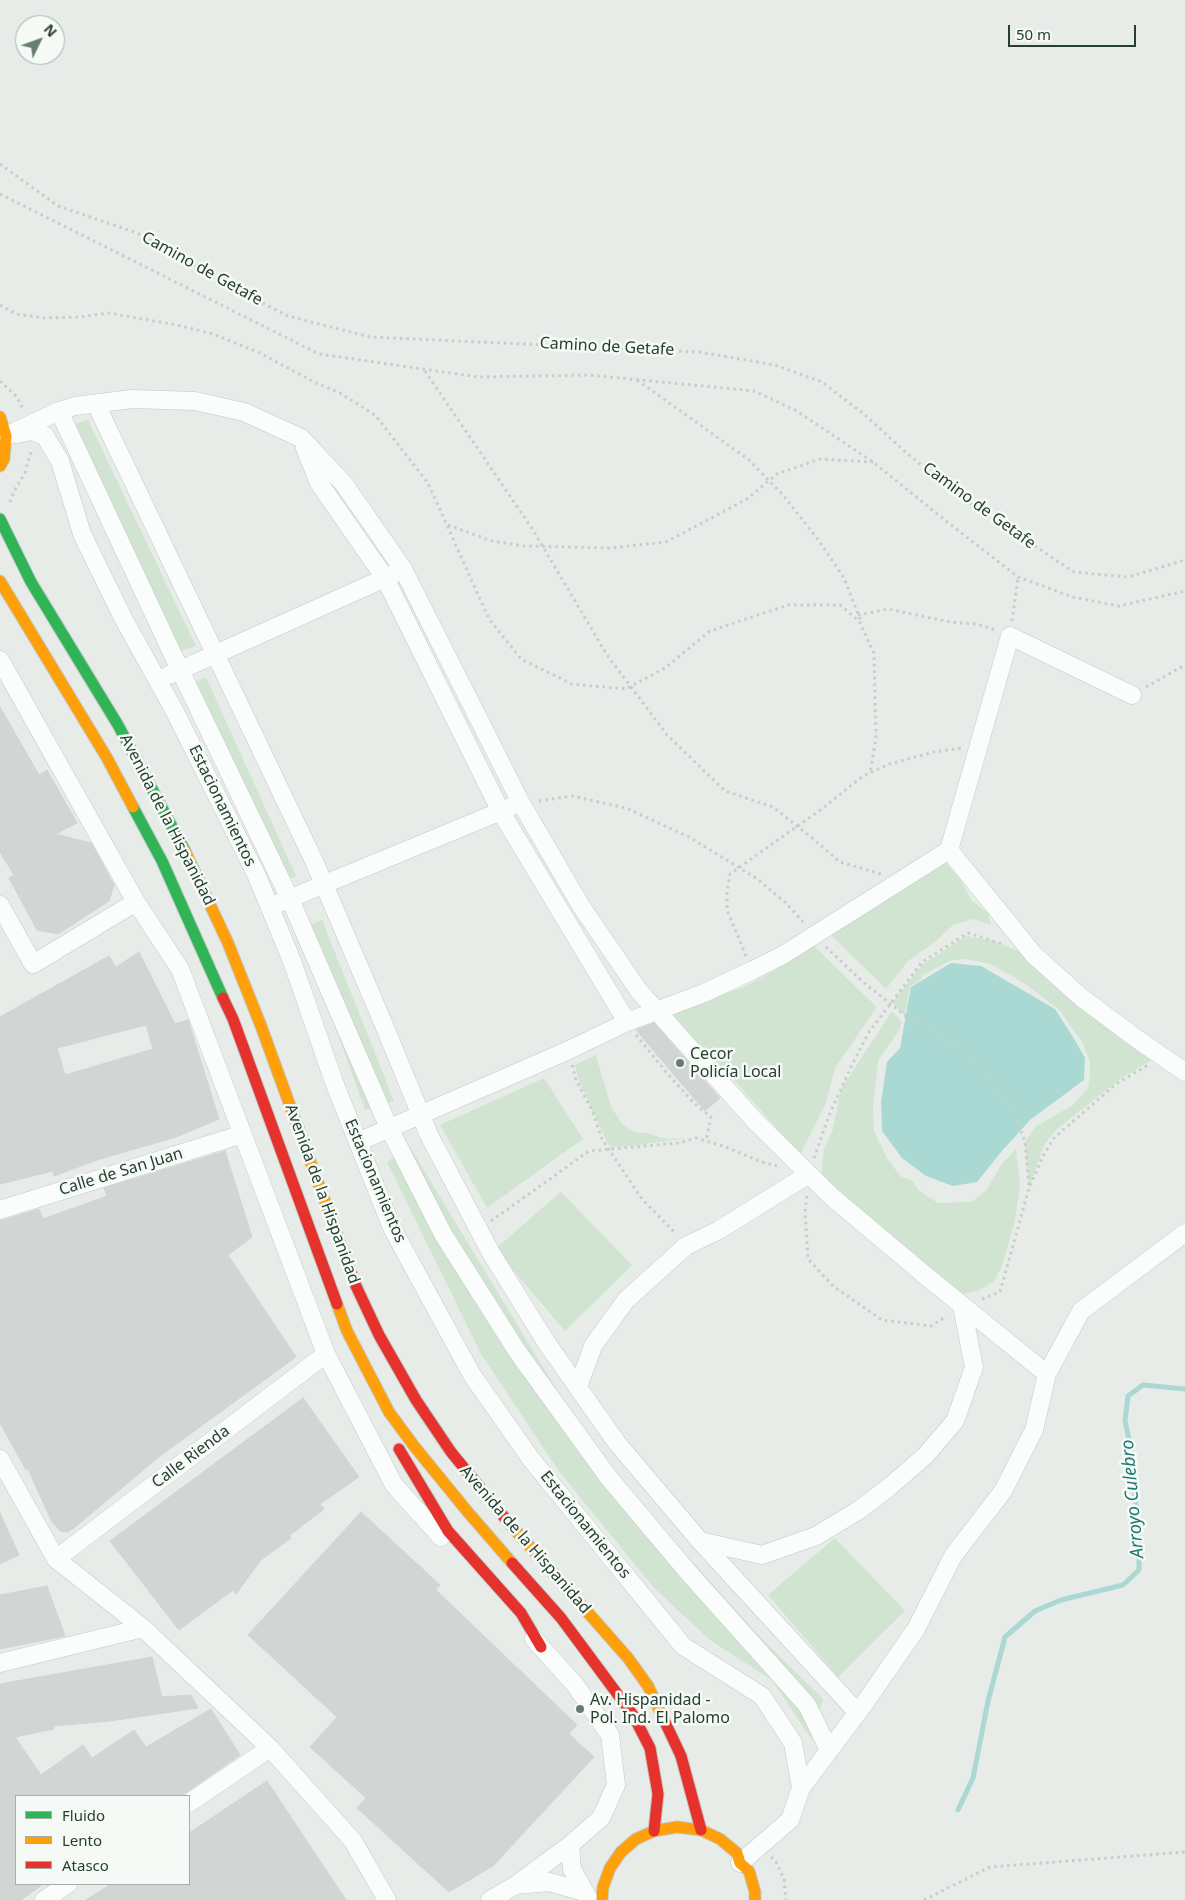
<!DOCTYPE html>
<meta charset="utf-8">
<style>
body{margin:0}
#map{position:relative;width:1185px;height:1900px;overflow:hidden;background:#e7ece9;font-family:"Noto Sans",sans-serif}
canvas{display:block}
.legend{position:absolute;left:15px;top:1795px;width:175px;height:90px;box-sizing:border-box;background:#f6faf7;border:1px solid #a2afa8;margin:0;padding:6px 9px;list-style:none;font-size:15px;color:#253f31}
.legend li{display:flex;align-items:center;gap:10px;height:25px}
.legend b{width:25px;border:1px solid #a2afa8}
.north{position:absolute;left:15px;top:15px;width:50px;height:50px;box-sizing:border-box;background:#f6faf7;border:1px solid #a2afa8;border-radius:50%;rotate:48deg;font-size:14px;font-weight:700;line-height:20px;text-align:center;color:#253f31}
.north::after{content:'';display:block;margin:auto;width:18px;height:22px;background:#697c71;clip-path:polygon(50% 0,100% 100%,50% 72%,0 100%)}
.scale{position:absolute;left:1008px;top:25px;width:128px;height:22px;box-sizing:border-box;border:2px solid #253f31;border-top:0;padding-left:6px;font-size:15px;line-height:18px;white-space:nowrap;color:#253f31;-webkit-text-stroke:4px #f6faf7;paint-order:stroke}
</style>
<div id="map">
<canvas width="1185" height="1900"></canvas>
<ul class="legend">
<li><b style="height:6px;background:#30b455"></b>Fluido</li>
<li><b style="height:6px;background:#ff9f0a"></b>Lento</li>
<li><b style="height:6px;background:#e5322d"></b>Atasco</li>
</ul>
<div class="north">N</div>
<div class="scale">50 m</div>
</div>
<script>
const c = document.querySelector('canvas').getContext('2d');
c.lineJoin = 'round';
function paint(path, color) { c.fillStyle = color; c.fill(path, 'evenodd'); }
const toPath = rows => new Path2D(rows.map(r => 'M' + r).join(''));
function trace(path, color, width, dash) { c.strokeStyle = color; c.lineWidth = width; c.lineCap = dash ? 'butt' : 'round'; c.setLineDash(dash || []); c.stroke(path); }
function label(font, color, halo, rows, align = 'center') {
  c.font = font + ' "Noto Sans",sans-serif'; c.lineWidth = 5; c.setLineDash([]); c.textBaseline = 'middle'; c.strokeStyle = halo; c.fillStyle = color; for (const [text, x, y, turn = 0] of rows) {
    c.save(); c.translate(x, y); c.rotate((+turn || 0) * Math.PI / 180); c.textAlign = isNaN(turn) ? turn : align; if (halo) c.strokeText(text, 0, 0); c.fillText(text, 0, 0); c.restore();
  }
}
const green = toPath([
 [88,420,196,646,171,654,64,427],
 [206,677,296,876,274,886,184,687],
 [944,861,960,879,972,901,988,913,991,925,974,919,953,925,935,942,908,961,886,989,829,933],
 [322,920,394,1101,365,1110,300,929],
 [966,936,990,940,1029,955,1158,1056,1119,1080,1056,1130,1044,1145,1029,1188,1025,1142,1035,1127,1073,1105,1088,1088,1090,1075,1090,1061,1082,1042,1060,1011,1027,985,991,964,967,959,952,960,921,976,922,979,910,986,905,1016,892,1003,922,965],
 [813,945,877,1007,835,1068,826,1103,800,1155,734,1080,670,1014,744,987,776,970],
 [892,1011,902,1022,898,1032,878,1060,873,1109,874,1131,887,1158,900,1176,913,1181,918,1190,938,1203,971,1202,986,1191,1001,1165,1016,1149,1020,1184,1015,1221,1002,1266,994,1281,978,1291,964,1294,948,1286,821,1179,824,1148,833,1129,841,1089],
 [596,1055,611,1107,623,1125,630,1130,637,1133,647,1133,665,1139,686,1138,631,1146,612,1147,608,1144,578,1079,575,1065],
 [544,1078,583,1139,487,1208,440,1125],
 [410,1147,596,1455,763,1640,823,1699,812,1740,772,1680,711,1641,653,1587,558,1470,481,1354,387,1162],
 [561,1192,632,1265,565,1331,495,1249],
 [835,1538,905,1611,838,1677,768,1595]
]);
const water = toPath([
 [951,963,981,966,1055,1009,1073,1037,1085,1058,1084,1080,1030,1120,1001,1152,977,1182,953,1186,926,1176,902,1158,882,1131,881,1102,887,1062,900,1048,911,987]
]);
const stream = toPath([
 [958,1810,973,1778,988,1701,1005,1637,1035,1611,1061,1600,1123,1585,1139,1570,1139,1542,1131,1449,1125,1421,1128,1396,1143,1385,1185,1389]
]);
const building = toPath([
 [0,707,39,775,47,770,77,823,56,834,91,843,114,885,109,901,58,934,37,930,9,878,14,875,0,852,0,707],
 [139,952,175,1024,188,1020,219,1119,176,1137,97,1160,54,1176,53,1171,0,1184,0,1017,109,956,116,967,139,952],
 [146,1025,153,1049,65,1075,57,1048,146,1025],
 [654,1023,720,1098,705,1111,636,1030,654,1023],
 [225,1151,252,1237,228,1255,296,1357,160,1456,74,1528,67,1532,60,1531,52,1522,28,1469,26,1470,0,1423,0,1221,39,1209,43,1219,107,1196,104,1188,225,1151],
 [303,1398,359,1477,320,1504,324,1509,290,1535,291,1538,261,1560,236,1594,233,1590,179,1630,110,1541,303,1398],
 [361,1512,440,1585,436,1590,577,1725,569,1734,594,1757,493,1866,449,1892,357,1808,366,1798,310,1747,337,1717,248,1635,361,1512],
 [0,1513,19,1555,0,1564,0,1513],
 [47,1586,65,1636,0,1649,0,1595,47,1586],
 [152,1657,162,1697,191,1695,198,1708,110,1721,54,1726,54,1729,15,1737,41,1775,83,1745,92,1758,134,1730,146,1747,211,1709,240,1755,181,1796,16,1796,16,1884,43,1884,21,1900,0,1900,0,1684,152,1657],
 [267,1781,346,1900,86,1900,111,1884,189,1884,189,1833,267,1781]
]);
const path = toPath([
 [0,164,58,206,137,233,239,291,288,316,370,337,699,352,775,365,822,382,864,414,903,450,958,495,1074,572,1128,577,1185,560],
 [0,194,319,354,478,377,589,375,754,391,795,410,873,462,946,521,1018,577,1073,597,1119,606,1185,591],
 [0,305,16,314,44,318,80,317,108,313,177,325,213,334,260,353,316,383,340,393,375,415,428,483,489,619,521,659,572,684,626,689,665,668,710,631,788,605,840,605,859,621,874,653,876,738,870,773],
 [425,371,533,530,607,655,667,735,725,791,773,807,812,838,840,862,881,874],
 [637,380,749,460,783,495,819,541,844,578,861,621],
 [0,381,17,397,24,411],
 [10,502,14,491,25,473,32,448],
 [448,525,492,541,524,546,611,548,666,542,747,499,777,474,820,459,873,462],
 [858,615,888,609,950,622,977,624,995,630],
 [1012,621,1018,577],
 [1146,687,1185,665],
 [539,801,572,796,626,808,689,837,756,878,786,903,803,922],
 [826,947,864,983,906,1016,914,1018,955,1047,984,1075,1013,1108,1025,1142,1029,1186],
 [746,956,727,910,727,892,730,874,823,808,863,776,889,764,934,752,961,748],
 [636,1035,667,1073,695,1104,711,1117,706,1141],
 [572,1065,576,1080,592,1110,602,1139,642,1199,676,1234],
 [814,1158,830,1113,851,1067,869,1032,922,962,968,933,1005,945],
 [807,1196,805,1211,808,1259,833,1286,882,1320,931,1326,947,1316],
 [491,1221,589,1151,678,1143,696,1138,726,1147,762,1162,777,1166],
 [982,1299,1000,1292,1029,1188,1042,1158,1053,1139,1116,1084,1148,1065],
 [771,1857,776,1862,784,1879,786,1900],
 [924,1900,990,1867,1185,1852]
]);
const street = toPath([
 [96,404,314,861,384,1025,429,1135,491,1253,546,1342,617,1443,700,1541,857,1712],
 [59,411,180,670,290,899,389,1128,443,1234,517,1351,609,1478,688,1572,807,1705,829,1750],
 [17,434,32,431,45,436,60,461,82,534,123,618,174,710,256,874,292,961,334,1082,392,1228,472,1375,531,1459,683,1646,762,1696,793,1743,801,1788,790,1820,740,1863],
 [6,436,59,411,75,406,132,399,195,401,244,412,301,438,344,484,403,569,521,803,581,906,639,991,755,1121,832,1197,926,1276,1047,1374,1034,1430,1003,1491,953,1556,916,1629,864,1704,801,1788],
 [305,448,319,483,385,578,501,812,627,1022],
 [0,660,136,902,180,969,326,1354,394,1485,441,1537],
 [169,675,394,574],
 [949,850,1034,955,1082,998,1137,1039,1185,1072],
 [279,903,511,807],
 [0,905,33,964,136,902],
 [358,1142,569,1050,627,1022,704,993,751,971,783,955,949,850,1010,636,1132,695],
 [0,1210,243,1134],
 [1047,1374,1081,1311,1185,1233],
 [578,1387,593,1346,626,1300,686,1246,719,1230,809,1174],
 [0,1459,56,1559,143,1628,270,1748,353,1841,387,1900],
 [700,1541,762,1555,816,1536,859,1510,888,1488,925,1456,955,1421,974,1367,962,1306],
 [56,1559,326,1354],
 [0,1663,143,1628],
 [189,1803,270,1748],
 [570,1845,572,1869,588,1898],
 [516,1885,549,1882,585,1892],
 [44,1900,68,1884],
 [490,1900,516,1885,570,1845,601,1818,616,1785,610,1735,576,1686,534,1639]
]);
const fast = toPath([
 [0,519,31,582,118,725,185,851],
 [133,807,162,861,223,998]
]);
const slow = toPath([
 [0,417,6,436,4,459,0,466],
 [0,581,107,758,133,807],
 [185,851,228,943,261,1026,340,1243],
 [337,1304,347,1331,389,1412,414,1446,467,1511,512,1563],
 [509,1523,628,1658,648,1686,665,1722],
 [602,1900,603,1887,610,1868,621,1852,636,1839,654,1831,677,1827,701,1830,720,1839,737,1853,740,1863,749,1871,755,1892,755,1900]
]);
const jam = toPath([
 [223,998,233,1019,337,1304],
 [340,1243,356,1286,379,1335,416,1400,451,1452,509,1523],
 [399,1449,448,1531,521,1613,541,1647],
 [512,1563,561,1618,633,1715,650,1748,658,1794,654,1831],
 [665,1722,681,1756,701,1830]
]);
const markers = [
 [680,1063,5,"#697c71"],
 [580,1709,5,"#697c71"]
];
const streetNames = [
 ["Camino de Getafe",202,269,29],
 ["Camino de Getafe",607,347,3],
 ["Camino de Getafe",979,506,36],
 ["Estacionamientos",222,806,64],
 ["Avenida de la Hispanidad",167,820,63],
 ["Calle de San Juan",121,1172,-17],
 ["Estacionamientos",375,1181,67],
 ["Avenida de la Hispanidad",322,1194,70],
 ["Calle Rienda",191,1457,-37],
 ["Estacionamientos",585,1525,51],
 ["Avenida de la Hispanidad",525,1540,49]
];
const poiNames = [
 ["Cecor",690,1054],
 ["Policía Local",690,1072],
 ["Av. Hispanidad -",590,1700],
 ["Pol. Ind. El Palomo",590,1718]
];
const waterNames = [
 ["Arroyo Culebro",1133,1499,-95]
];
paint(green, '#d1e4d2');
paint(water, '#aad8d3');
trace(stream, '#aad8d3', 5);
paint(building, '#d1d5d3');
trace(building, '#d0d5d2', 1);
trace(street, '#c4c9c6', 19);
trace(fast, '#c2cac6', 13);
trace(slow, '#c2cac6', 13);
trace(jam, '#c2cac6', 13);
trace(path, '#c6cec9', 3, [2.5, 4]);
trace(street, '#fbfcfc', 18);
trace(fast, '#30b455', 11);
trace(slow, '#ff9f0a', 11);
trace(jam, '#e5322d', 11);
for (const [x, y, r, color] of markers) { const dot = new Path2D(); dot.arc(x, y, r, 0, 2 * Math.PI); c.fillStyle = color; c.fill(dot); trace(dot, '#f6faf7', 2); }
label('16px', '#253f31', '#f6faf7', streetNames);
label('16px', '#253f31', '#f6faf7', poiNames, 'left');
label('italic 18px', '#207971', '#f6faf7', waterNames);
</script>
